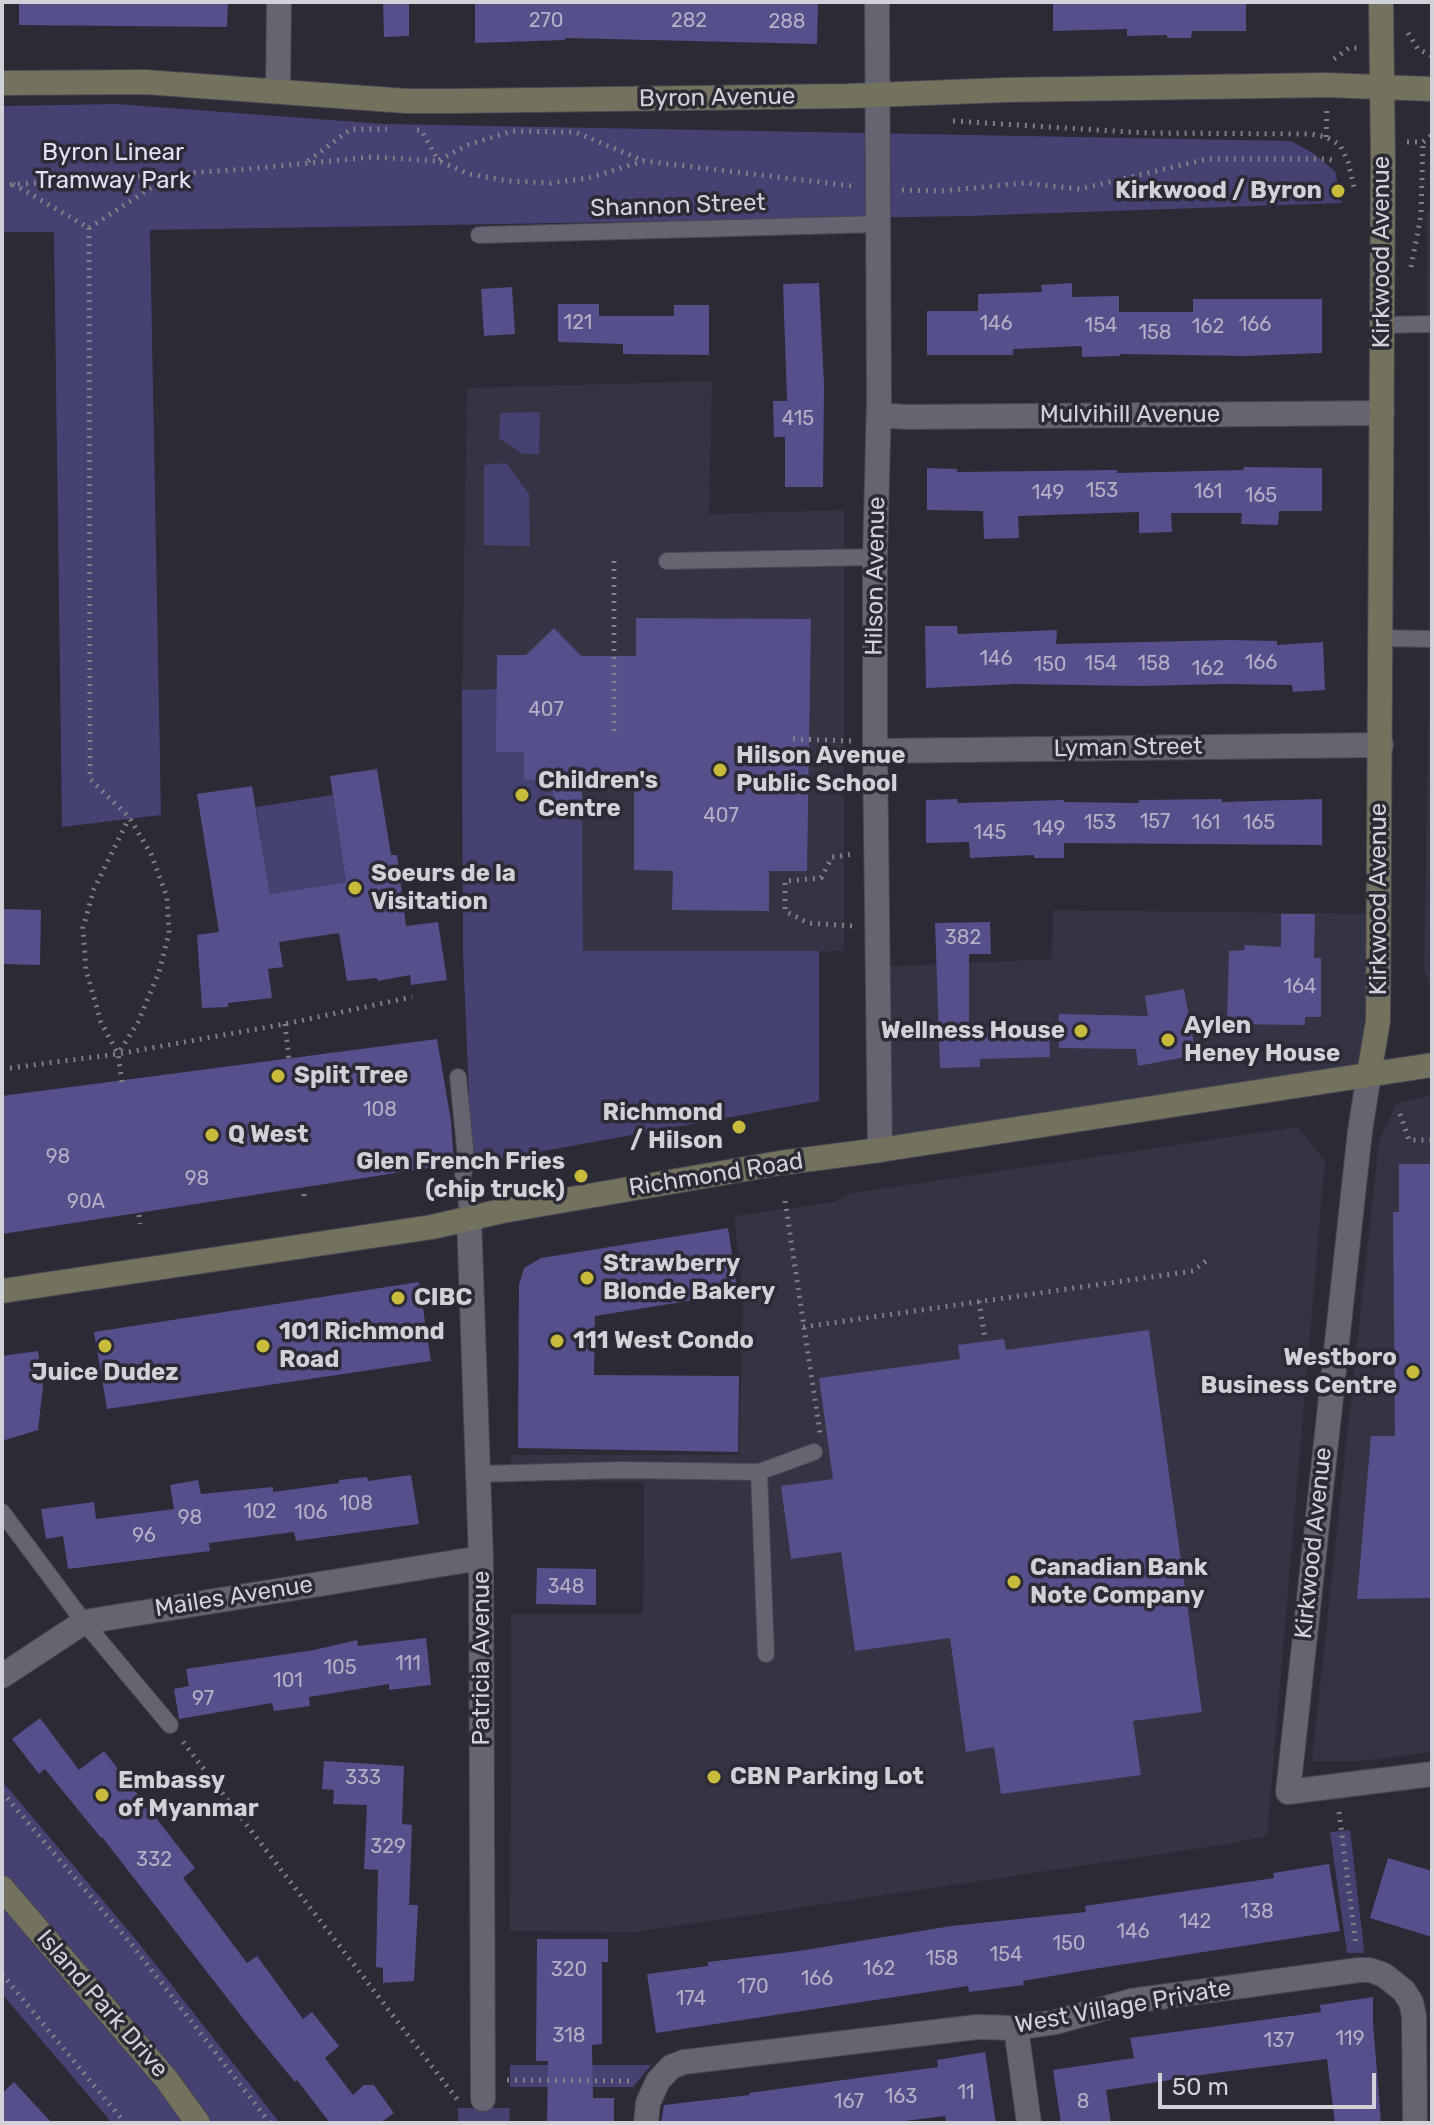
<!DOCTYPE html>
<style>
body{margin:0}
#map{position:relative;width:1434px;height:2125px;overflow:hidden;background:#2b2a35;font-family:Rubik,sans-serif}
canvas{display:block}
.frame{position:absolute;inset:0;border:4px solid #d1d1d8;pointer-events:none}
.scale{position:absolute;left:1158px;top:2073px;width:218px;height:36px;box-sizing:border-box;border:4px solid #d1d1d8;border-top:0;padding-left:10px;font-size:24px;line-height:28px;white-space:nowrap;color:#d1d1d8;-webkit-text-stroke:6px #2b2a35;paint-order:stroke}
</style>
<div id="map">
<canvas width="1434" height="2125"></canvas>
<div class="frame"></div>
<div class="scale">50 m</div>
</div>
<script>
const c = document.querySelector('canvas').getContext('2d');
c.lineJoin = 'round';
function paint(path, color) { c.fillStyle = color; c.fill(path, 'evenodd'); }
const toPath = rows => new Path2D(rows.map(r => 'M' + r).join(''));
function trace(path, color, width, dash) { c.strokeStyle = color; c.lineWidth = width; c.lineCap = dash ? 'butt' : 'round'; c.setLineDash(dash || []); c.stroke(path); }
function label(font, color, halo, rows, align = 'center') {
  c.font = font + ' Rubik,sans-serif'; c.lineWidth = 7; c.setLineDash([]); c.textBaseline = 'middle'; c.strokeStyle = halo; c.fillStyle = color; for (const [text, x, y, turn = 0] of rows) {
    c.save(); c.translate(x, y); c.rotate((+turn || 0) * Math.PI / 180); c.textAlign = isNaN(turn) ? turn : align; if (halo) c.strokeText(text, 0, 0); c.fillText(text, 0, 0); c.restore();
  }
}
const built = toPath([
 [1432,203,1432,991,1424,970,1429,685,1427,215],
 [712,381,709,514,844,510,844,951,819,952,819,1101,472,1164,463,952,462,690,467,388],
 [1053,910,1378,914,1369,1074,880,1150,878,967,1052,959],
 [1432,1095,1432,1752,1360,1761,1312,1761,1379,1141,1397,1103],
 [1297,1127,1325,1160,1267,1836,1222,1845,636,1932,510,1931,511,1614,643,1614,644,1548,644,1482,511,1481,511,1455,739,1455,743,1296,734,1216,835,1202,852,1193]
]);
const green = toPath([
 [116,104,384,124,1291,141,1313,153,1335,171,1342,203,967,216,150,230,161,815,62,827,54,232,2,232,2,106],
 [540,412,539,454,523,454,499,438,500,413],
 [506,463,529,494,530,546,484,545,484,465],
 [497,689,497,751,524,752,582,809,583,951,819,951,819,1101,472,1164,463,952,462,690],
 [333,795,346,882,270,894,256,807],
 [2,1781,138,1942,280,2123,112,2123,2,1994],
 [1350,1830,1363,1940,1364,1953,1347,1953,1330,1832],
 [510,2065,651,2065,633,2087,510,2087],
 [458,2108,510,2108,509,2123,458,2123]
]);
const building = toPath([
 [19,2,228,2,227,27,19,25],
 [383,2,409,2,409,36,384,37],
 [475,2,818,2,817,44,565,38,565,40,475,43],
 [1053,2,1246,2,1246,31,1192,31,1191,38,1167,38,1167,35,1127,36,1127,29,1053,31],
 [819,283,824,384,823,487,785,487,785,437,774,437,773,401,787,401,783,284],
 [1072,283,1072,297,1119,296,1119,312,1193,312,1193,299,1322,299,1322,353,1245,356,1120,354,1120,356,1082,357,1082,346,1013,349,1013,355,927,355,927,311,978,311,978,294,1042,292,1041,285],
 [512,287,515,334,484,336,481,289],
 [558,304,599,304,599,316,674,316,674,305,709,305,709,355,623,354,623,344,558,342],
 [1244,467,1322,468,1322,511,1279,511,1278,525,1241,524,1242,513,1171,513,1172,532,1139,533,1139,512,1018,516,1019,538,984,539,983,511,927,510,927,468,957,469,957,472,1117,470,1117,473,1243,470],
 [636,618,811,619,807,871,769,871,769,911,672,910,673,871,634,870,634,783,582,781,582,809,553,809,553,781,524,780,524,752,496,752,497,655,526,655,554,628,581,656,636,656],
 [925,626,957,626,958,634,1057,630,1056,644,1230,640,1277,641,1277,645,1323,642,1325,690,1293,692,1292,685,1224,684,1139,686,1015,684,926,688],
 [377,769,391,855,397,855,406,926,438,922,447,980,411,985,410,975,378,981,377,978,347,981,339,933,279,942,283,967,268,969,272,998,228,1003,228,1007,202,1008,197,935,219,932,197,794,252,786,270,894,346,882,330,776],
 [957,799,958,803,1064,800,1064,802,1139,803,1139,800,1222,799,1222,802,1322,799,1322,845,1064,843,1064,858,1034,858,1034,855,970,858,969,842,926,843,926,800],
 [2,909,41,910,40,965,2,964],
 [1281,914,1315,914,1314,958,1321,958,1321,1017,1305,1017,1305,1025,1227,1024,1229,951,1245,950,1244,945,1281,947],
 [990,922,991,954,969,954,969,1029,1049,1029,1050,1057,980,1059,980,1067,940,1068,935,923],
 [1184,989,1196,1055,1138,1066,1136,1049,1059,1048,1059,1014,1148,1016,1145,996],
 [437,1039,451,1121,454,1164,2,1234,2,1096],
 [1399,1164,1432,1164,1432,1598,1357,1599,1371,1436,1395,1436,1393,1212,1399,1212],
 [728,1228,738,1293,595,1316,594,1375,739,1376,738,1452,518,1448,519,1285,524,1268,541,1258],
 [419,1282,431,1361,107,1409,94,1332],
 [1149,1330,1202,1712,1133,1721,1141,1775,1001,1794,994,1747,966,1752,950,1638,855,1651,841,1552,791,1559,781,1486,833,1479,819,1378,960,1359,958,1345,1004,1339,1006,1350],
 [38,1351,43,1386,38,1430,2,1441,2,1356],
 [411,1475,419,1524,296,1541,294,1532,209,1543,210,1551,68,1569,63,1536,46,1539,41,1509,94,1502,96,1519,174,1509,170,1485,198,1480,201,1494,273,1487,273,1492,339,1483,339,1480,367,1477,368,1481],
 [537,1568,596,1569,596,1605,536,1604],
 [426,1638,431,1685,389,1690,389,1684,309,1697,310,1706,274,1711,272,1703,179,1719,174,1689,189,1686,186,1669,314,1650,357,1640,358,1646],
 [40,1718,79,1770,104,1751,195,1868,183,1878,247,1963,257,1956,303,2019,312,2012,339,2046,325,2058,353,2095,364,2085,374,2085,394,2113,380,2123,330,2123,297,2080,295,2082,252,2030,102,1837,101,1838,45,1769,39,1774,12,1739],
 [324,1761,404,1766,402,1824,412,1825,409,1905,418,1905,414,1981,383,1983,383,1968,376,1967,378,1870,364,1869,367,1805,333,1804,334,1790,322,1789],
 [1388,1858,1432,1871,1432,1937,1370,1918],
 [1329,1864,1340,1931,1087,1970,1023,1981,1024,1985,969,1992,968,1986,656,2033,647,1974,708,1966,708,1962,799,1951,951,1926,1086,1912,1085,1906,1274,1878,1273,1873],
 [537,1939,608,1939,608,1962,602,1962,602,2044,592,2045,593,2098,614,2098,614,2123,547,2123,548,2061,536,2061],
 [1373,1997,1373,2023,1381,2123,1335,2123,1327,2059,1215,2073,1106,2090,1111,2123,1061,2123,1053,2070,1134,2058,1130,2038,1321,2012,1320,2005],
 [985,2052,996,2123,946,2123,945,2116,889,2123,661,2123,664,2105,750,2095,749,2093,938,2067,937,2060],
 [14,2082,52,2123,2,2123,2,2093]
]);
const path = toPath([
 [1408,33,1418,49,1432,56],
 [1334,59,1349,48,1357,48],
 [953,121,1147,133,1311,134,1326,137,1340,145,1348,162,1355,191],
 [417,130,421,130,438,160],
 [1326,137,1327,110],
 [1407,142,1423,142,1432,135],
 [439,160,468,145,512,131,575,132,644,161],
 [308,161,351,129,387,129],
 [13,184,89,228],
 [2,185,248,169,372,157,439,161,469,174,509,181,551,183,588,178,644,161,852,186],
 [902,190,941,191,1024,183,1080,189,1207,159,1327,159,1336,161],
 [1430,213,1432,213],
 [89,228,90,779,129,817,151,854,167,897,169,933,159,972,138,1022,118,1054],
 [89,228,172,174],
 [1411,267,1421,215,1423,142],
 [614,731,614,558],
 [793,739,852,741],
 [852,926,808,923,785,911,785,881,821,878,832,857,854,854],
 [285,1024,289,1059],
 [2,1069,118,1054,285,1024,412,997],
 [122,1082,118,1054,101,1022,86,970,83,928,94,889,129,818],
 [1400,1114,1409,1140,1432,1140],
 [304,1196,304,1188],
 [785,1201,820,1433],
 [139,1215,140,1224],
 [979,1301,985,1339],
 [803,1327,1193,1271,1210,1258],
 [183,1742,457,2099],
 [2,1792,132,1945,270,2123],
 [1339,1812,1356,1945],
 [2,1974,125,2123],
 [507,2080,633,2081]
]);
const lane = toPath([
 [479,235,878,224],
 [1381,325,1432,324],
 [667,561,875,557],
 [1380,638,1432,639],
 [458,1077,466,1158,463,1176,469,1218],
 [759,1472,766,1654],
 [479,1474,621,1470,759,1472,814,1452],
 [2,1512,84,1622,170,1725]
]);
const street = toPath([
 [877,2,879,401,875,557,875,751,880,1150],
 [278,90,279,2],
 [879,415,906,417,1382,413],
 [875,751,1381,745],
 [1369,1074,1360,1131,1288,1792,1432,1774],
 [469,1218,481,1558,483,2099],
 [2,1676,84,1622,481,1558],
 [1016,2028,1029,2123],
 [646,2123,648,2103,658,2081,671,2067,684,2062,977,2027,1016,2028,1056,2022,1131,2001,1359,1970,1370,1970,1384,1975,1404,1991,1411,2002,1414,2016,1415,2123]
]);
const secondary = toPath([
 [2,83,145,82,406,101,454,101,848,96,1004,90,1327,85,1432,89],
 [1369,1074,1378,1021,1383,161,1381,2],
 [2,1291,432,1227,502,1211,780,1163,880,1150,1432,1065],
 [2,1888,167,2080,198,2123]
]);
const markers = [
 [1338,191,8,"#c8bb3b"],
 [720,770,8,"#c8bb3b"],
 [522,795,8,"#c8bb3b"],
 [355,888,8,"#c8bb3b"],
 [1081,1031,8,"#c8bb3b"],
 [1168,1040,8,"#c8bb3b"],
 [278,1076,8,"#c8bb3b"],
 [739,1127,8,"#c8bb3b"],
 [212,1135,8,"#c8bb3b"],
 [581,1176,8,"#c8bb3b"],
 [587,1278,8,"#c8bb3b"],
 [398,1298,8,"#c8bb3b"],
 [557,1341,8,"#c8bb3b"],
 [105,1346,8,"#c8bb3b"],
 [263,1346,8,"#c8bb3b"],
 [1413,1372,8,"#c8bb3b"],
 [1014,1582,8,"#c8bb3b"],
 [714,1777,8,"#c8bb3b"],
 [102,1795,8,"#c8bb3b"]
];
const numberNames = [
 ["270",546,21],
 ["282",689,21],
 ["288",787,22],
 ["121",578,323],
 ["146",996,324],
 ["166",1255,325],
 ["154",1101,326],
 ["162",1208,327],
 ["158",1155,333],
 ["415",798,419],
 ["153",1102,491],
 ["161",1208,492],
 ["149",1048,493],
 ["165",1261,496],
 ["146",996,659],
 ["166",1261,663],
 ["154",1101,664],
 ["158",1154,664],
 ["150",1050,665],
 ["162",1208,669],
 ["407",546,710],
 ["407",721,816],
 ["157",1155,822],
 ["153",1100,823],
 ["161",1206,823],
 ["165",1259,823],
 ["149",1049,829],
 ["145",990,833],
 ["382",963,938],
 ["164",1300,987],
 ["108",380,1110],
 ["98",58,1157],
 ["98",197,1179],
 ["90A",86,1202],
 ["108",356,1504],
 ["102",260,1512],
 ["106",311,1513],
 ["98",190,1518],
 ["96",144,1536],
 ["348",566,1587],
 ["111",408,1664],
 ["105",340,1668],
 ["101",288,1681],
 ["97",203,1699],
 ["333",363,1778],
 ["329",388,1847],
 ["332",154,1860],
 ["138",1257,1912],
 ["142",1195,1922],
 ["146",1133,1932],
 ["150",1069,1944],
 ["154",1006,1955],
 ["158",942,1959],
 ["162",879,1969],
 ["320",569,1970],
 ["166",817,1979],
 ["170",753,1987],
 ["174",691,1999],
 ["318",569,2036],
 ["119",1350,2039],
 ["137",1279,2041],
 ["11",966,2093],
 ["163",901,2097],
 ["167",849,2102],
 ["8",1083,2102]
];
const streetNames = [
 ["Byron Avenue",717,98,-1],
 ["Shannon Street",678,206,-2],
 ["Kirkwood Avenue",1382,252,-90],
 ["Mulvihill Avenue",1130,415],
 ["Hilson Avenue",876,576,-89],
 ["Lyman Street",1128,748,-1],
 ["Kirkwood Avenue",1379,899,-90],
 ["Richmond Road",716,1175,-9],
 ["Kirkwood Avenue",1314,1543,-84],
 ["Mailes Avenue",234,1597,-9],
 ["Patricia Avenue",482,1658,-90],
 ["Island Park Drive",102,2004,49],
 ["West Village Private",1123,2007,-10]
];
const parkNames = [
 ["Byron Linear",113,153],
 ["Tramway Park",113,181]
];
const poiNames = [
 ["Kirkwood / Byron",1322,191,"right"],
 ["Hilson Avenue",736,756],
 ["Public School",736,784],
 ["Children's",538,781],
 ["Centre",538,809],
 ["Soeurs de la",371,874],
 ["Visitation",371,902],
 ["Aylen",1184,1026],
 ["Heney House",1184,1054],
 ["Wellness House",1065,1031,"right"],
 ["Split Tree",294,1076],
 ["Richmond",723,1113,"right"],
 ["/ Hilson",723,1141,"right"],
 ["Q West",228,1135],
 ["Glen French Fries",565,1162,"right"],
 ["(chip truck)",565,1190,"right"],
 ["Strawberry",603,1264],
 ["Blonde Bakery",603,1292],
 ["CIBC",414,1298],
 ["101 Richmond",279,1332],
 ["Road",279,1360],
 ["111 West Condo",573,1341],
 ["Westboro",1397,1358,"right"],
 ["Business Centre",1397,1386,"right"],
 ["Juice Dudez",105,1373,"center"],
 ["Canadian Bank",1030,1568],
 ["Note Company",1030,1596],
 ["CBN Parking Lot",730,1777],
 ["Embassy",118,1781],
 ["of Myanmar",118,1809]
];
paint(built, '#353444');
paint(green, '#454171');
paint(building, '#554f8c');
trace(lane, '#484851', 18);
trace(street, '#484851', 26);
trace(secondary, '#484851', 26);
trace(path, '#7f7f88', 5, [2, 6]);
trace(lane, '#656571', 16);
trace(street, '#656571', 24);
trace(secondary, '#74715f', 24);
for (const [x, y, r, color] of markers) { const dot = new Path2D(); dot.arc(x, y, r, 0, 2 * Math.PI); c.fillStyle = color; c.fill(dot); trace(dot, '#2b2a35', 3); }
label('20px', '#b2b0c5', null, numberNames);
label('24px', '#d1d1d8', '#2b2a35', streetNames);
label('24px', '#e1e1f3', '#2b2a35', parkNames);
label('bold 24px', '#d1d1d8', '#2b2a35', poiNames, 'left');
</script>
